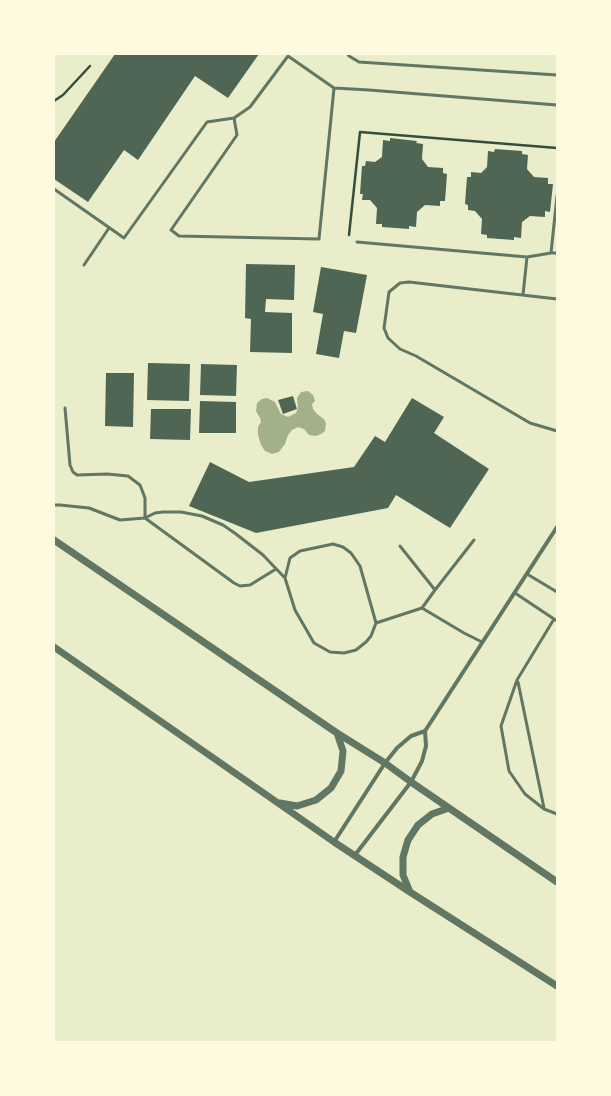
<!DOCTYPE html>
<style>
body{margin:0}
#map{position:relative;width:611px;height:1096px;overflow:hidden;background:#e9edc9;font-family:Manrope,sans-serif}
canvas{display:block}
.frame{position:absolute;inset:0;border:55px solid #fefae0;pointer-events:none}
</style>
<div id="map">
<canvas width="611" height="1096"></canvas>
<div class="frame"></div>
</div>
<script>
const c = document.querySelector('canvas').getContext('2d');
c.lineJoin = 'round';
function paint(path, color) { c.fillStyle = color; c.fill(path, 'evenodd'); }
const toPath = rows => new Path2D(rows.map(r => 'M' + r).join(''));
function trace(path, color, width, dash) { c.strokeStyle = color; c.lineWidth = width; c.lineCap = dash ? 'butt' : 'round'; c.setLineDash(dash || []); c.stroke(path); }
const water = toPath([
 [308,391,313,395,315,401,312,404,313,409,317,414,324,419,326,424,325,431,321,434,316,436,309,435,304,429,298,427,292,430,288,435,285,444,279,452,272,454,265,451,261,445,258,435,258,427,261,422,260,418,256,411,257,403,262,399,267,398,275,402,281,414,288,417,296,413,298,408,297,398,301,392]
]);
const building = toPath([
 [115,54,259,54,228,98,195,76,138,160,124,150,88,202,54,179,54,142],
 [390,138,417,141,416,143,423,144,422,159,428,167,443,168,443,173,447,174,445,201,440,201,440,206,425,205,417,212,416,227,409,226,409,229,382,227,382,224,376,224,377,208,370,200,362,200,363,194,360,194,362,166,365,166,366,161,375,162,382,157,383,140,390,141],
 [495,149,522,151,522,154,528,155,527,169,534,177,548,178,548,184,553,184,550,212,545,211,545,217,530,216,522,222,521,238,514,237,514,240,487,238,487,235,481,234,482,219,475,211,468,210,468,205,465,204,467,177,471,177,471,172,481,173,487,167,488,151,494,152],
 [246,264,295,265,294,300,266,299,265,312,292,313,292,353,250,352,251,319,245,318],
 [321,267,367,275,356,333,344,331,339,358,316,354,323,314,313,312],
 [148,363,190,364,189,401,147,400],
 [201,364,237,365,236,396,200,395],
 [106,373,134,373,133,427,105,426],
 [293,396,297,409,283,414,278,400],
 [412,398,444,417,434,433,489,469,450,528,396,495,388,508,256,533,189,506,210,462,249,482,354,467,375,436,385,442],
 [200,401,236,402,236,433,199,433],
 [151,409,191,409,190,440,150,439]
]);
const path = toPath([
 [54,101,63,95,90,66],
 [349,235,360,132,557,148]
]);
const service = toPath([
 [348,54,349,56,359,62,557,75],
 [334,88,369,90,557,105],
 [54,189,124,238,207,122,234,118,250,107,288,56,334,88,319,239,179,236,171,230,237,135,234,118],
 [357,242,527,257,551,253,557,253],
 [551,253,557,196],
 [84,265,109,228],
 [523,295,527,257],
 [557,299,409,282,400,283,389,292,384,328,388,338,400,349,416,356,530,423,557,431],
 [65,408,70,465,73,472,77,475,107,474,128,476,140,485,145,498,145,518,234,583,240,586,250,585,276,569],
 [54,505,60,505,89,508,120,520,145,518,155,513,163,512,181,512,202,516,223,525,236,534,263,555,285,578],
 [400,546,435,590],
 [527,574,557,592],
 [515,593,557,621],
 [422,608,435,590,474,540],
 [554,619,517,680,501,726,509,771,525,794,544,809,557,814],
 [376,623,360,566,351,553,343,547,333,544,300,551,290,558,285,578,295,610,314,643,330,652,344,653,356,650,366,642,371,636,376,623,422,608,464,633,482,642],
 [518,682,544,808]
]);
const minor = toPath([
 [334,842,385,763,397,748,411,736,425,731,557,527],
 [355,855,411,782,422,761,426,746,425,731]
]);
const tertiary = toPath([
 [54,540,337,733,385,763,411,782,557,882],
 [54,647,334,842,410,892,557,986],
 [280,803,297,806,316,800,331,788,341,771,343,751,337,733],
 [410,892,403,875,403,857,408,840,418,825,432,814,449,808]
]);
paint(water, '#a3b18a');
paint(building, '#4f6655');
trace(path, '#344e41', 2.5);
trace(service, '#617663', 3);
trace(minor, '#617663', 4);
trace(tertiary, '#617663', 7);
</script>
